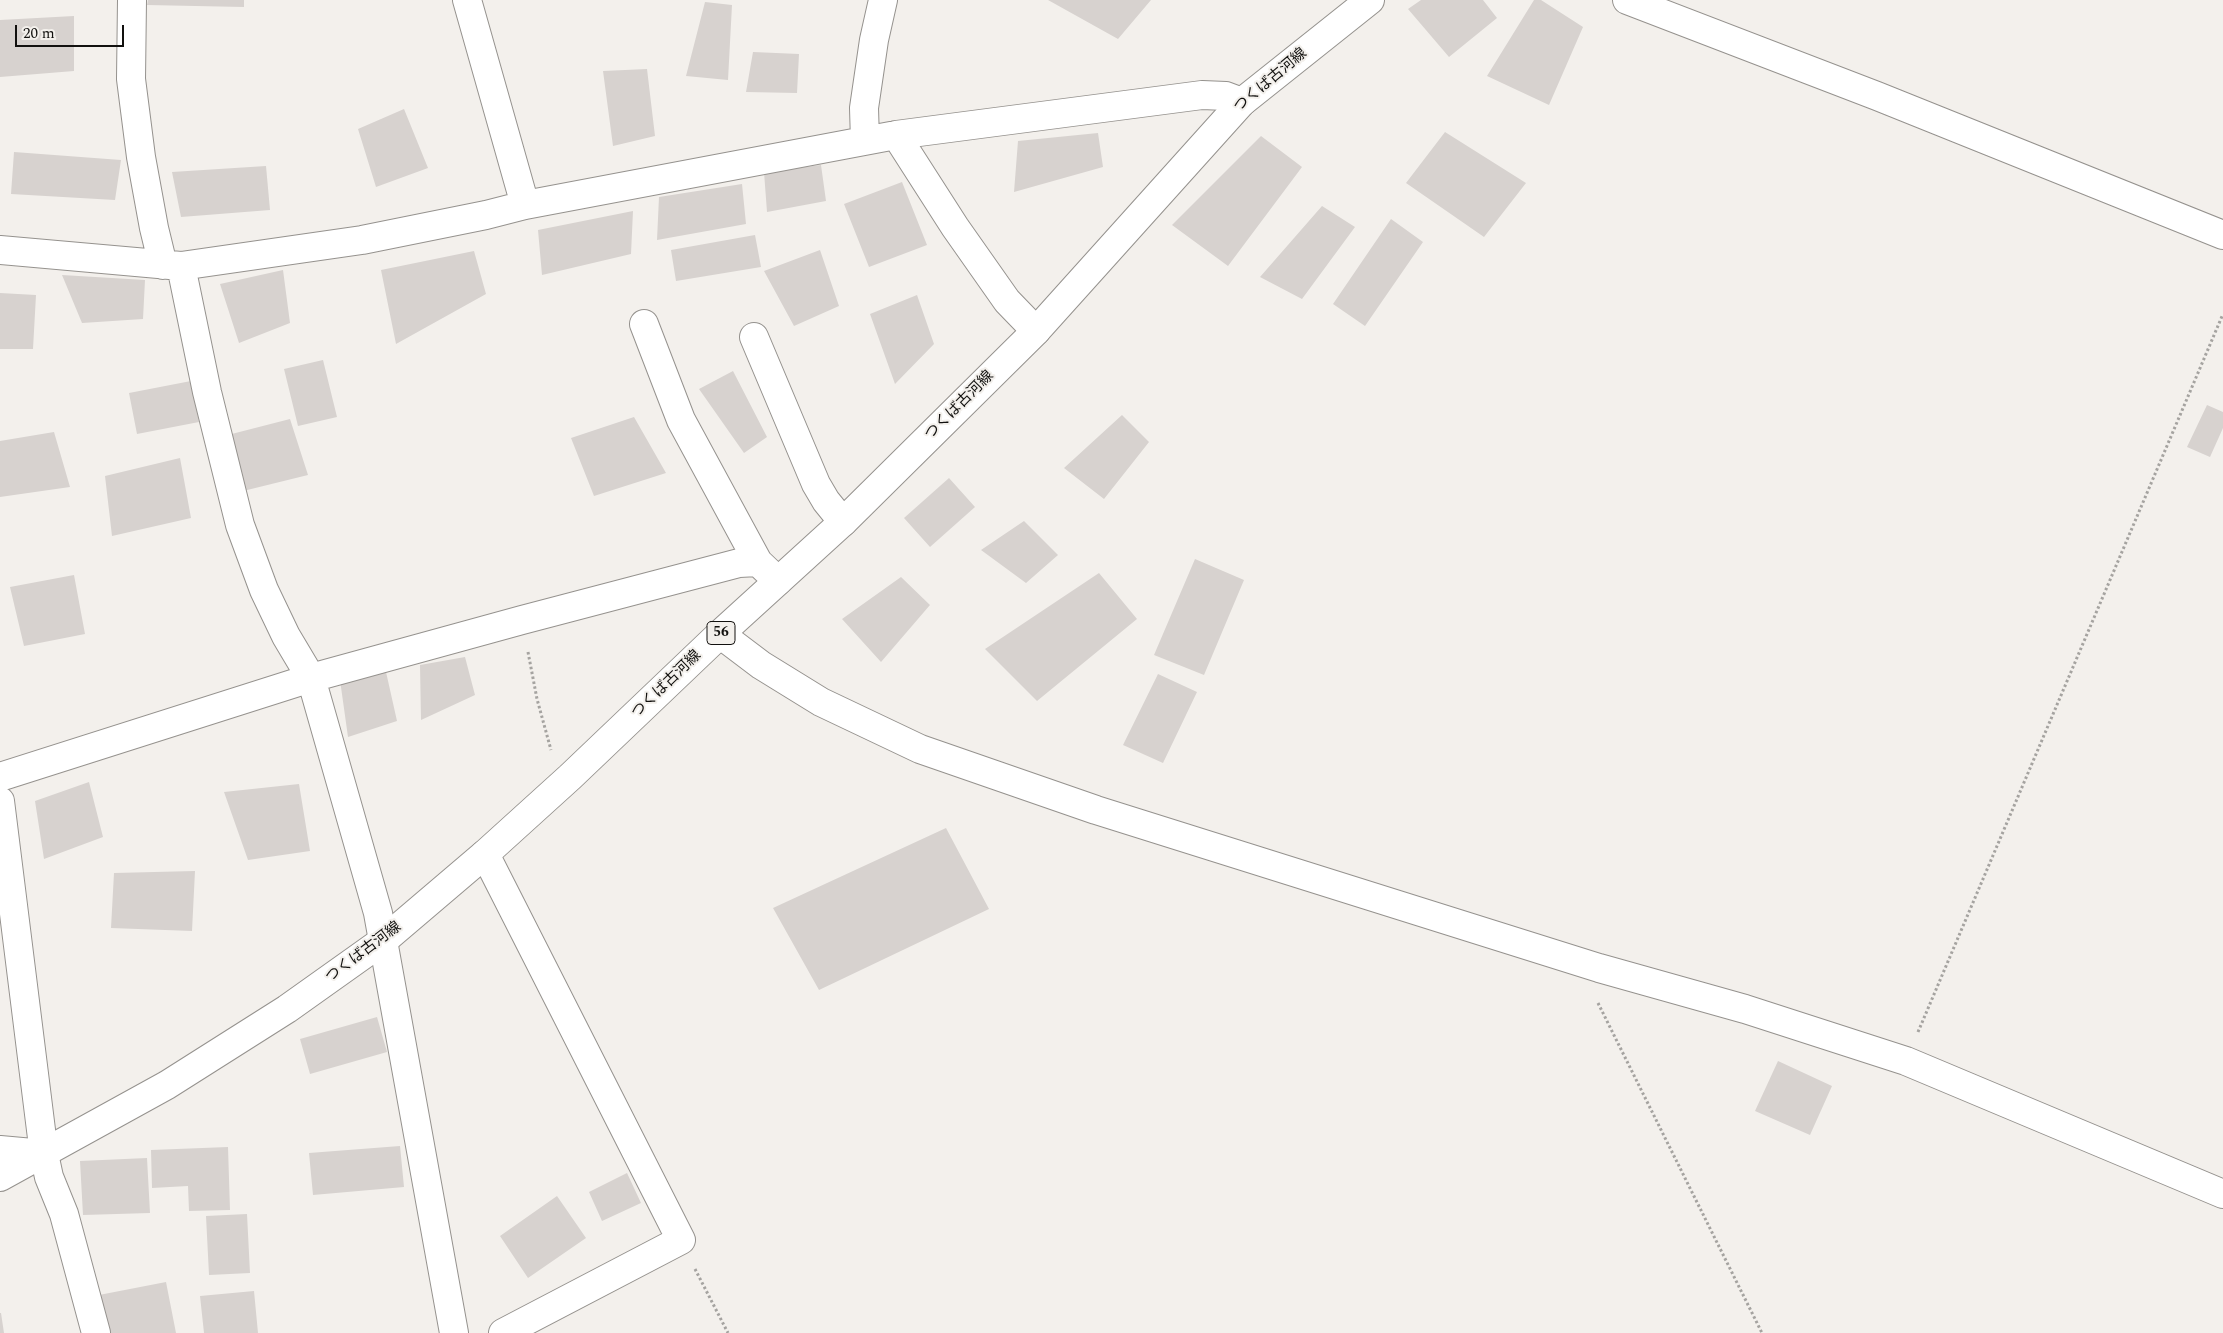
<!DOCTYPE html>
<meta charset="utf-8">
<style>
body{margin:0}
#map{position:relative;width:2223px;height:1333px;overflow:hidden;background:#f3f0ec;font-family:Spectral,serif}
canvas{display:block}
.scale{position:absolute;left:15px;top:25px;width:109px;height:22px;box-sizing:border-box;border:2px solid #12110f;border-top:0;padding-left:6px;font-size:15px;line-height:18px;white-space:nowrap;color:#12110f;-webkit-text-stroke:4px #f3f0ec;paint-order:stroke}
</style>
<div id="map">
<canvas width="2223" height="1333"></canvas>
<div class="scale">20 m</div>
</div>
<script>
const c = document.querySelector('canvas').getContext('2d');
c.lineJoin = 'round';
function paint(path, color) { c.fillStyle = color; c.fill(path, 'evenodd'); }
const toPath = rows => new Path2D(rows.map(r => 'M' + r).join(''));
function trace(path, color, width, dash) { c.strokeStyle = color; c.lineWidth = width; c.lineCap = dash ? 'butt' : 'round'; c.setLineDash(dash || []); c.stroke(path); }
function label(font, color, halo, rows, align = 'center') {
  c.font = font + ' Spectral,"Noto Sans JP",serif'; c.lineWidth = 4; c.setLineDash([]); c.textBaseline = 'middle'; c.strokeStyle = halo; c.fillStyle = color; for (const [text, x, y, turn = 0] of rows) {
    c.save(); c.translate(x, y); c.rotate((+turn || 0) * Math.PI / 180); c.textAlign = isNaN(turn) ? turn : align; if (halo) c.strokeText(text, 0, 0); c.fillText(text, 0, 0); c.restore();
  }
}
const building = toPath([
 [148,0,244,0,244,7,147,5],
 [1048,0,1151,0,1118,39],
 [1421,0,1483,0,1497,18,1449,57,1408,9],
 [1534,0,1541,0,1583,27,1549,105,1487,76],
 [705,2,732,5,728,80,686,76],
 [74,16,74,71,0,77,0,20],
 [753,52,799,54,797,93,746,92],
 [647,69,655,136,613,146,603,71],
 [404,109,428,168,376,187,358,129],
 [1445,132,1526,183,1484,237,1406,183],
 [1098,133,1103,167,1014,192,1018,141],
 [1261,136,1302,167,1228,266,1172,225],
 [14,152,121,160,115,200,11,194],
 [821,165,826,201,767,212,764,172],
 [266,166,270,210,181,217,172,172],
 [902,182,927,245,869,267,844,204],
 [742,184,746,224,657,240,659,197],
 [1322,206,1355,227,1302,299,1260,277],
 [633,211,631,254,542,275,538,230],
 [1391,219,1423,242,1365,326,1333,304],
 [755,235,761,267,676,281,671,250],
 [820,250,839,306,794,326,764,271],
 [474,251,486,294,396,344,381,270],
 [283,270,290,323,239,343,220,284],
 [62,275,145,280,143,319,82,323],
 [0,293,36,295,33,349,0,349],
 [917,295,934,344,895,384,870,314],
 [323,360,337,417,298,426,284,369],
 [733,371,767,437,744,453,699,389],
 [191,381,199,422,137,434,129,393],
 [2207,405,2223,412,2223,428,2210,457,2187,447],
 [1122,415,1149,442,1104,499,1064,468],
 [634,417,666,473,594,496,571,438],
 [290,419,308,475,235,493,220,437],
 [54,432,70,487,0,497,0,441],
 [180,458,191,518,112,536,105,476],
 [949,478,975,507,930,547,904,518],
 [1024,521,1058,555,1026,583,981,550],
 [1195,559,1244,580,1204,675,1154,655],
 [1099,573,1137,619,1037,701,985,649],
 [74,575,85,634,24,646,10,587],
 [901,577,930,605,881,662,842,619],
 [465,657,475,695,421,720,420,665],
 [384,663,397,721,348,737,340,680],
 [1158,674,1197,692,1163,763,1123,745],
 [89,782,103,837,44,859,35,801],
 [299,784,310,851,248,860,224,792],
 [946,828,989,909,819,990,773,908],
 [195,871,192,931,111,928,114,873],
 [377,1017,387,1052,310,1074,300,1039],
 [1778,1061,1832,1086,1810,1135,1755,1111],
 [400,1146,404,1187,313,1195,309,1153],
 [228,1147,230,1210,189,1211,188,1186,152,1188,151,1150],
 [147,1158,150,1213,83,1215,80,1161],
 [627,1173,641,1203,602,1221,589,1192],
 [557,1196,586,1238,528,1278,500,1236],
 [247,1214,250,1273,209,1275,206,1216],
 [166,1282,176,1333,106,1333,99,1295],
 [254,1291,258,1333,204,1333,200,1296],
 [0,1313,1,1313,4,1333,0,1333]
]);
const path = toPath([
 [528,652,537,699,551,750],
 [1598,1003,1762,1333],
 [1918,1032,2223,314],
 [695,1269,728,1333]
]);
const minor = toPath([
 [132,0,131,79,141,157,154,228,163,265],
 [467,0,525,205],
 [1627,0,1877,96,2223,235],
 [896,135,955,227,1007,301,1036,331],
 [865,141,864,108,874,40,883,0],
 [0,250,181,266,362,240,486,215,525,205,896,135,1202,95,1226,96,1242,102],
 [181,266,207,392,240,525,264,590,286,636,311,678,378,913,454,1333],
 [644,324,681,420,758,562],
 [754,337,816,484,826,501,843,522],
 [720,634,761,665,821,702,920,749,1096,810,1599,968,1745,1009,1906,1061,2223,1194],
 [0,777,311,678,522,620,739,563,758,562,778,581],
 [0,801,44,1154,49,1177,64,1214,96,1333],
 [485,854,681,1240,503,1333],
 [0,1150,44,1154]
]);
const major = toPath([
 [0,1177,167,1085,287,1009,384,940,485,854,570,777,720,634,843,522,1036,331,1242,102,1370,0]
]);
const shields = [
 [721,633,28]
];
const shieldNames = [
 ["56",721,633]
];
const streetNames = [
 ["つくば古河線",1271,81,-40],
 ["つくば古河線",960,406,-45],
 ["つくば古河線",667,685,-44],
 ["つくば古河線",364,953,-37]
];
paint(building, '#d7d2cf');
trace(minor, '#95928e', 30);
trace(major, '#95928e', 30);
trace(path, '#a5a3a0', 3, [2.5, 2.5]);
trace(minor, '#fff', 28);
trace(major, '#fff', 28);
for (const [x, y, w] of shields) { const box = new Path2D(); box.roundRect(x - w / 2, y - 11.5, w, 23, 4); c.fillStyle = '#f3f0ec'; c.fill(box); trace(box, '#12110f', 1); }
label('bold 14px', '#12110f', null, shieldNames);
label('15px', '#12110f', '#f3f0ec', streetNames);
</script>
